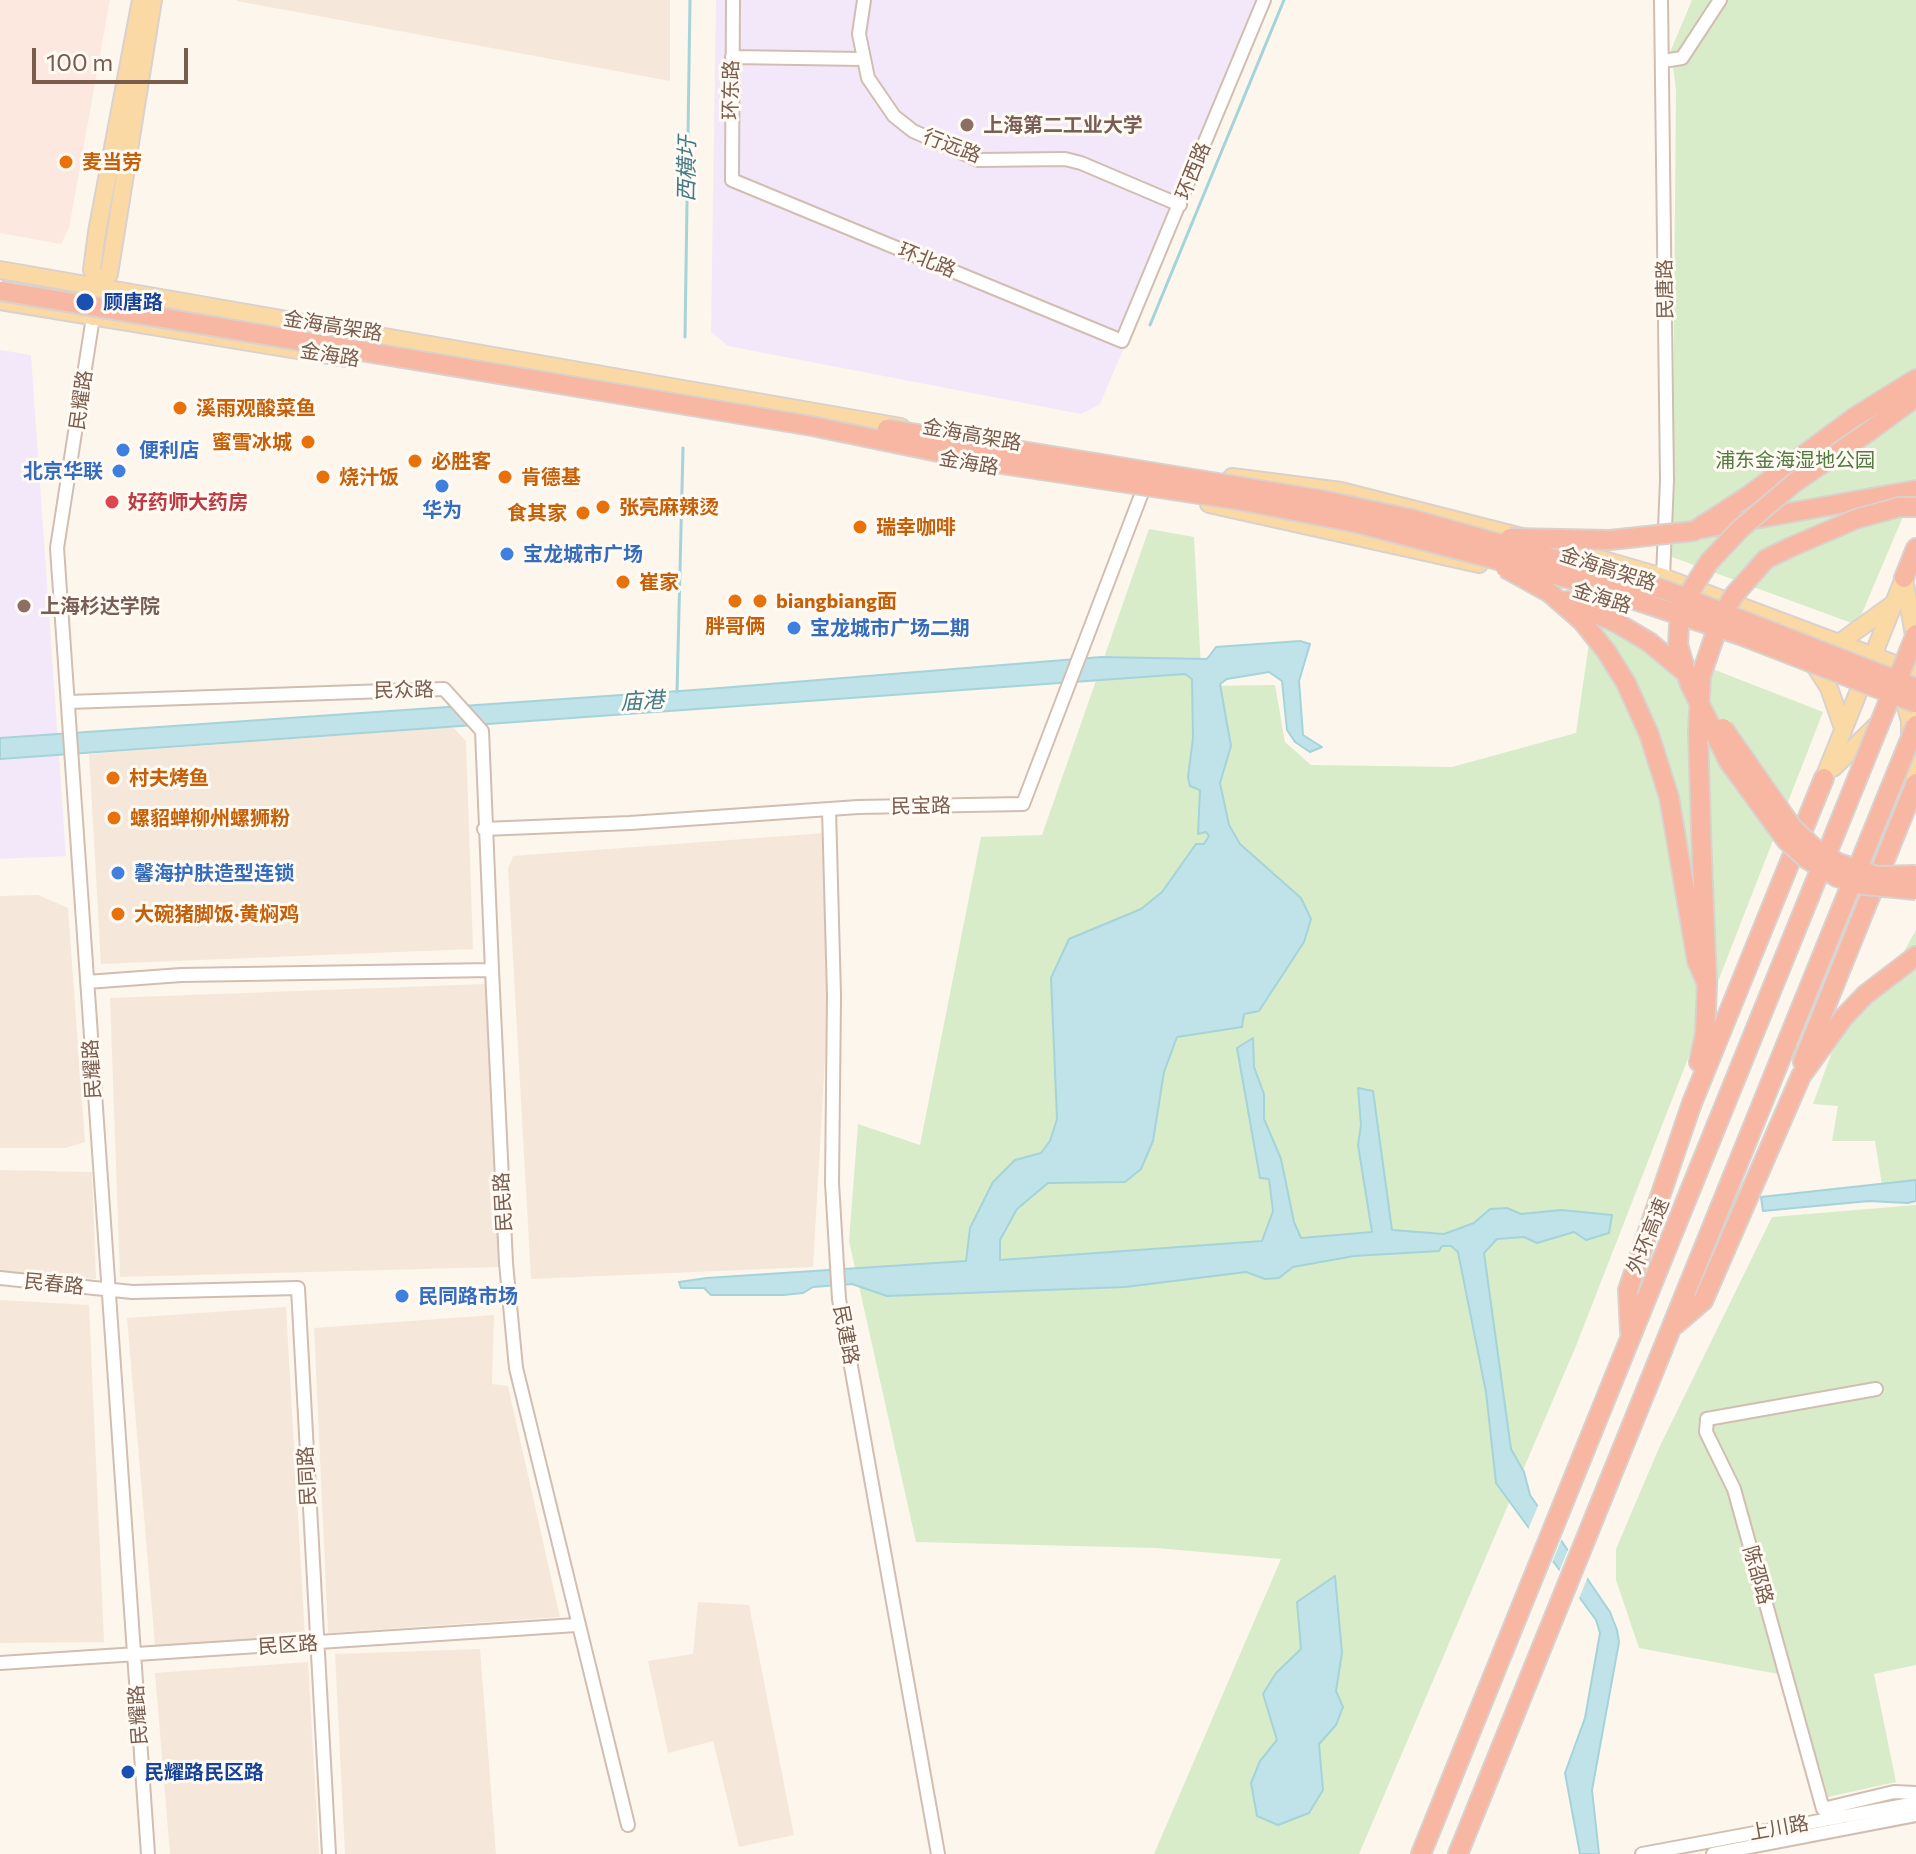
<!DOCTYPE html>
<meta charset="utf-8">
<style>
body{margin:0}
#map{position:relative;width:1916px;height:1854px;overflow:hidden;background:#fdf6ec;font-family:Commissioner,sans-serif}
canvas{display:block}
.scale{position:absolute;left:32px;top:48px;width:156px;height:36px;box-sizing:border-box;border:4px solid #7a5c4d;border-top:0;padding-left:10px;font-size:24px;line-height:28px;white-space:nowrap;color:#7a5c4d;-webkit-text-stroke:6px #fffaf3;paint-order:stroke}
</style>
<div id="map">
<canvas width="1916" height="1854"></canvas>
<div class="scale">100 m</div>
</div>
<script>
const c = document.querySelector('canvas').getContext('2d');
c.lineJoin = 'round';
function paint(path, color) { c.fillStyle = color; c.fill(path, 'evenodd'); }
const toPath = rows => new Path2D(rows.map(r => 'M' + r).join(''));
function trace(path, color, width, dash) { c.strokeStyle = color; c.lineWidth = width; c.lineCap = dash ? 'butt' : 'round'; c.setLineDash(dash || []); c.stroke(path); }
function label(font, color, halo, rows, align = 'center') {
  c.font = font + ' Commissioner,"Noto Sans SC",sans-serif'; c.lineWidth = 6; c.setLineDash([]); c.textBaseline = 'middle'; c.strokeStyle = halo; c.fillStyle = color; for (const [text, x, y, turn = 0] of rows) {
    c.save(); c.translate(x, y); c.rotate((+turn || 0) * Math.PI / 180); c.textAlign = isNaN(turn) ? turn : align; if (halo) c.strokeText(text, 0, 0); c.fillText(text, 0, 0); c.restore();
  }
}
const residential = toPath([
 [670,0,670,81,237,1,237,0],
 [453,727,466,741,473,949,101,964,89,754],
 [825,833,828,1007,813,1267,531,1279,508,869,513,856],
 [38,895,68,908,85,1142,65,1148,0,1148,0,896],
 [486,984,500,1267,120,1277,110,998],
 [0,1170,92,1172,96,1279,0,1272],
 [0,1300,89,1305,104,1642,0,1643],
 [286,1307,305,1637,155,1645,127,1318],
 [494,1315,492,1384,508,1386,560,1617,328,1633,314,1328],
 [698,1602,749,1605,794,1835,739,1847,713,1741,668,1753,648,1661,693,1654],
 [480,1649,496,1854,345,1854,335,1654],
 [308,1662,319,1854,170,1854,155,1673]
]);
const commercial = toPath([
 [0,0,110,0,69,228,61,244,0,233]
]);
const education = toPath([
 [716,0,1272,0,1100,404,1081,414,728,346,711,332],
 [0,350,31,355,66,856,0,859]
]);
const green = toPath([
 [1692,0,1916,0,1916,486,1857,625,1672,557,1676,90,1671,50],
 [1149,529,1194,537,1202,686,1275,685,1285,742,1311,765,1452,767,1576,733,1592,622,1823,712,1576,1346,1359,1854,1154,1854,1281,1559,1156,1548,916,1542,849,1241,858,1124,920,1145,981,837,1042,835],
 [1916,930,1916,1182,1882,1185,1875,1141,1832,1141,1838,1106,1813,1104,1852,997,1878,998],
 [1916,1205,1916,1665,1874,1674,1896,1782,1828,1797,1794,1677,1639,1648,1616,1580,1616,1549,1659,1448,1772,1217]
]);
const water = toPath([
 [1300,641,1310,644,1299,681,1303,735,1322,747,1310,752,1295,742,1287,730,1282,681,1269,672,1227,679,1220,684,1231,746,1220,783,1229,825,1240,844,1301,898,1311,919,1304,942,1259,1011,1244,1014,1242,1027,1177,1037,1164,1072,1153,1141,1141,1169,1125,1182,1048,1183,1017,1209,1000,1240,1000,1260,1262,1241,1273,1211,1269,1179,1260,1178,1237,1048,1253,1038,1254,1067,1264,1094,1264,1119,1281,1159,1294,1222,1301,1238,1372,1232,1358,1145,1361,1125,1358,1088,1373,1091,1392,1230,1444,1234,1474,1223,1490,1209,1507,1208,1521,1214,1561,1210,1612,1215,1609,1233,1586,1240,1574,1232,1537,1243,1524,1237,1497,1239,1484,1253,1511,1449,1524,1472,1530,1495,1610,1612,1617,1630,1619,1642,1592,1790,1599,1854,1580,1854,1565,1773,1585,1718,1600,1633,1596,1620,1496,1483,1486,1392,1458,1252,1451,1246,1442,1246,1439,1251,1354,1256,1293,1267,1279,1278,1265,1279,1246,1272,1125,1287,887,1296,852,1284,813,1287,803,1293,783,1295,711,1295,704,1288,681,1288,679,1282,707,1278,966,1261,970,1228,993,1182,1015,1160,1041,1153,1050,1141,1057,1119,1051,978,1069,939,1141,909,1162,892,1196,844,1204,844,1209,836,1206,832,1198,834,1200,790,1190,786,1188,777,1193,738,1192,679,1185,674,0,759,0,738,708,689,1101,657,1207,659,1216,647,1300,641],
 [1916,1180,1916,1201,1908,1203,1869,1201,1763,1211,1761,1197,1916,1180],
 [1335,1576,1342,1653,1336,1691,1343,1707,1336,1725,1319,1744,1323,1790,1309,1813,1278,1825,1257,1816,1251,1783,1260,1761,1277,1740,1263,1694,1276,1673,1301,1649,1297,1602,1335,1576]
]);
const pier = toPath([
 [1540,1501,1563,1536,1551,1565,1527,1532],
 [1570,1545,1589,1574,1578,1601,1558,1574]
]);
const stream = toPath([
 [1150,325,1284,0],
 [685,337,690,0],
 [677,692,683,448]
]);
const minor = toPath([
 [733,0,732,180,1122,341,1264,0],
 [864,0,859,34,868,78,894,116,913,131,978,160,1065,159,1081,163,1180,205],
 [1661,0,1667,480,1663,577],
 [732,57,862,59],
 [1663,61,1682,58,1720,0],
 [93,317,57,548,148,1854],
 [68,702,444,689,482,731,492,970],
 [829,809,834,996,832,1183,839,1299,938,1854],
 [484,829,630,823,858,807,1023,804,1143,490],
 [87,982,181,975,492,970,506,1263,516,1368,628,1825],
 [0,1278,132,1292,298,1288,329,1854],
 [1876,1389,1707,1419,1706,1432,1734,1489,1823,1809,1894,1792,1916,1793],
 [0,1663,576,1625],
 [1642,1854,1916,1803],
 [1713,1854,1916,1815]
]);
const major = toPath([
 [0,270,901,427],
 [100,286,92,270,97,232,141,0],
 [0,301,346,358],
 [93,317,100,286,109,274,153,0],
 [1232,477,1341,491,1522,537],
 [1209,504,1479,564],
 [1545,543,1663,577,1916,672],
 [1904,579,1916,646],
 [1839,643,1893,604],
 [1815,666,1829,688,1843,728],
 [1901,689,1910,721,1910,752,1916,781],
 [1833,768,1879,723],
 [1824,778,1904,578]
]);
const highway = toPath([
 [1868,432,1916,397],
 [1699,529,1916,490],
 [1694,531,1748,496,1855,417,1916,379],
 [1904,578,1916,548],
 [1550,593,1582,621,1606,651,1626,683,1649,734,1669,797,1697,961,1707,984],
 [1567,601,1617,623,1649,642],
 [1699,1062,1705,1034,1707,984,1702,860],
 [1803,1062,1916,783],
 [1675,1325,1703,1301,1801,1076,1843,1018,1865,995,1916,956],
 [1630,1331,1628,1290,1692,1103,1824,778],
 [1421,1854,1754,1033],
 [1458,1854,1786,1045]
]);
const highwayBridge = toPath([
 [0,291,812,426,982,461,1238,500,1357,523,1578,581,1743,636,1916,703],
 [887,429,1322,500,1412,519,1665,590,1916,688],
 [1868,432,1794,483,1740,529,1709,562,1680,608,1678,645,1690,685,1729,762,1786,840,1807,859,1837,877,1864,885,1916,890],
 [1510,538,1610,540,1694,531],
 [1505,568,1550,593],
 [1649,642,1686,673],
 [1723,728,1792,827,1813,847,1838,863,1877,876,1916,875],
 [1702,860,1698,731,1701,676,1721,617,1734,595,1766,559,1791,547,1856,519,1899,507,1916,507],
 [1754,1033,1916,634],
 [1786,1045,1916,725]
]);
const markers = [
 [967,125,8,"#8d6e63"],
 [66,162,8,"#e8710a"],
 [85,302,10,"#1a4fb4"],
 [180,408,8,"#e8710a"],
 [308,442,8,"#e8710a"],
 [123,450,8,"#3f7fe0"],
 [415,461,8,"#e8710a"],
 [119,471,8,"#3f7fe0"],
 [323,477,8,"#e8710a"],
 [505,477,8,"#e8710a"],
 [442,486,8,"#3f7fe0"],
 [112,502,8,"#e0444e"],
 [603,507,8,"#e8710a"],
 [583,513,8,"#e8710a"],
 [860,527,8,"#e8710a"],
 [507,554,8,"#3f7fe0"],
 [623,582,8,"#e8710a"],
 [735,601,8,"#e8710a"],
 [760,601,8,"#e8710a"],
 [24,606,8,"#8d6e63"],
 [794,628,8,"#3f7fe0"],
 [113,778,8,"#e8710a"],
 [114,818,8,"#e8710a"],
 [118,873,8,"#3f7fe0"],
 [118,914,8,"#e8710a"],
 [402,1296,8,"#3f7fe0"],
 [128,1772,8,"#1a4fb4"]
];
const streetNames = [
 ["环东路",731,90,-89],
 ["行远路",952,146,21],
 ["环西路",1193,171,-68],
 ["环北路",927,260,22],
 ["民唐路",1665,289,-91],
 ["金海高架路",333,326,9],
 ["金海路",330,355,9],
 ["民耀路",81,400,-82],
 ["金海高架路",972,435,10],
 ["金海路",969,463,10],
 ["金海高架路",1608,569,18],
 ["金海路",1602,598,17],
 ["民众路",404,690,-1],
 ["民宝路",921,806,-1],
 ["民耀路",92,1069,-93],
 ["民民路",503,1202,-93],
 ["外环高速",1648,1236,-68],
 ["民春路",54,1284,6],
 ["民建路",846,1335,79],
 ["民同路",307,1476,-93],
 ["陈邵路",1758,1575,74],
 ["民区路",288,1645,-4],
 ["民耀路",138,1715,-94],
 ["上川路",1779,1828,-10]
];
const educationNames = [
 ["上海第二工业大学",983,125],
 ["上海杉达学院",40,606]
];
const foodNames = [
 ["麦当劳",82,162],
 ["溪雨观酸菜鱼",196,408],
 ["蜜雪冰城",292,442,"right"],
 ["必胜客",431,461],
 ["烧汁饭",339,477],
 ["肯德基",521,477],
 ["张亮麻辣烫",619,507],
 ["食其家",567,513,"right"],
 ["瑞幸咖啡",876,527],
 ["崔家",639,582],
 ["biangbiang面",776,601],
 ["胖哥俩",735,626,"center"],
 ["村夫烤鱼",129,778],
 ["螺貂蝉柳州螺狮粉",130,818],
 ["大碗猪脚饭·黄焖鸡",134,914]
];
const transitNames = [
 ["顾唐路",103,302],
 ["民耀路民区路",144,1772]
];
const shopNames = [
 ["便利店",139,450],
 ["北京华联",103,471,"right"],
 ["华为",442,510,"center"],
 ["宝龙城市广场",523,554],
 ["宝龙城市广场二期",810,628],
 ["馨海护肤造型连锁",134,873],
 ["民同路市场",418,1296]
];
const parkNames = [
 ["浦东金海湿地公园",1795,460]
];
const healthNames = [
 ["好药师大药房",128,502]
];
const waterNames = [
 ["西横圩",687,169,-89],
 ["庙港",642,701,-3]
];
paint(residential, '#f5e8da');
paint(commercial, '#fde8e0');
paint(education, '#f3e8fa');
paint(green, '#d8ecc9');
paint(water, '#bfe3e8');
trace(water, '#a5d3da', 2);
paint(pier, '#fdf6ec');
trace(stream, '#a5d3da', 3);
trace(minor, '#d1beb0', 16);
trace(major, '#dad1cd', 20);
trace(highway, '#dad1cd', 22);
trace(minor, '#fff', 12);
trace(major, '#fbd9a5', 16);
trace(highway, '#f7b7a3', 18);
trace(highwayBridge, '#dad1cd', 22, []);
trace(highwayBridge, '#f7b7a3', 18);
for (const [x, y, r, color] of markers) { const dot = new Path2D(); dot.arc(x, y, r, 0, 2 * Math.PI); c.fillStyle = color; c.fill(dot); trace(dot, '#fffaf3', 3); }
label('20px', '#7a5c4d', '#fffaf3', streetNames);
label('bold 20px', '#785e54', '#fffaf3', educationNames, 'left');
label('bold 20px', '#c56008', '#fffaf3', foodNames, 'left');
label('bold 20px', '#164399', '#fffaf3', transitNames, 'left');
label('bold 20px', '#366cbe', '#fffaf3', shopNames, 'left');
label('20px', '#537a41', '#fffaf3', parkNames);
label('bold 20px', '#be3a42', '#fffaf3', healthNames, 'left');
label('italic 22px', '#437c86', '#fffaf3', waterNames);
</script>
